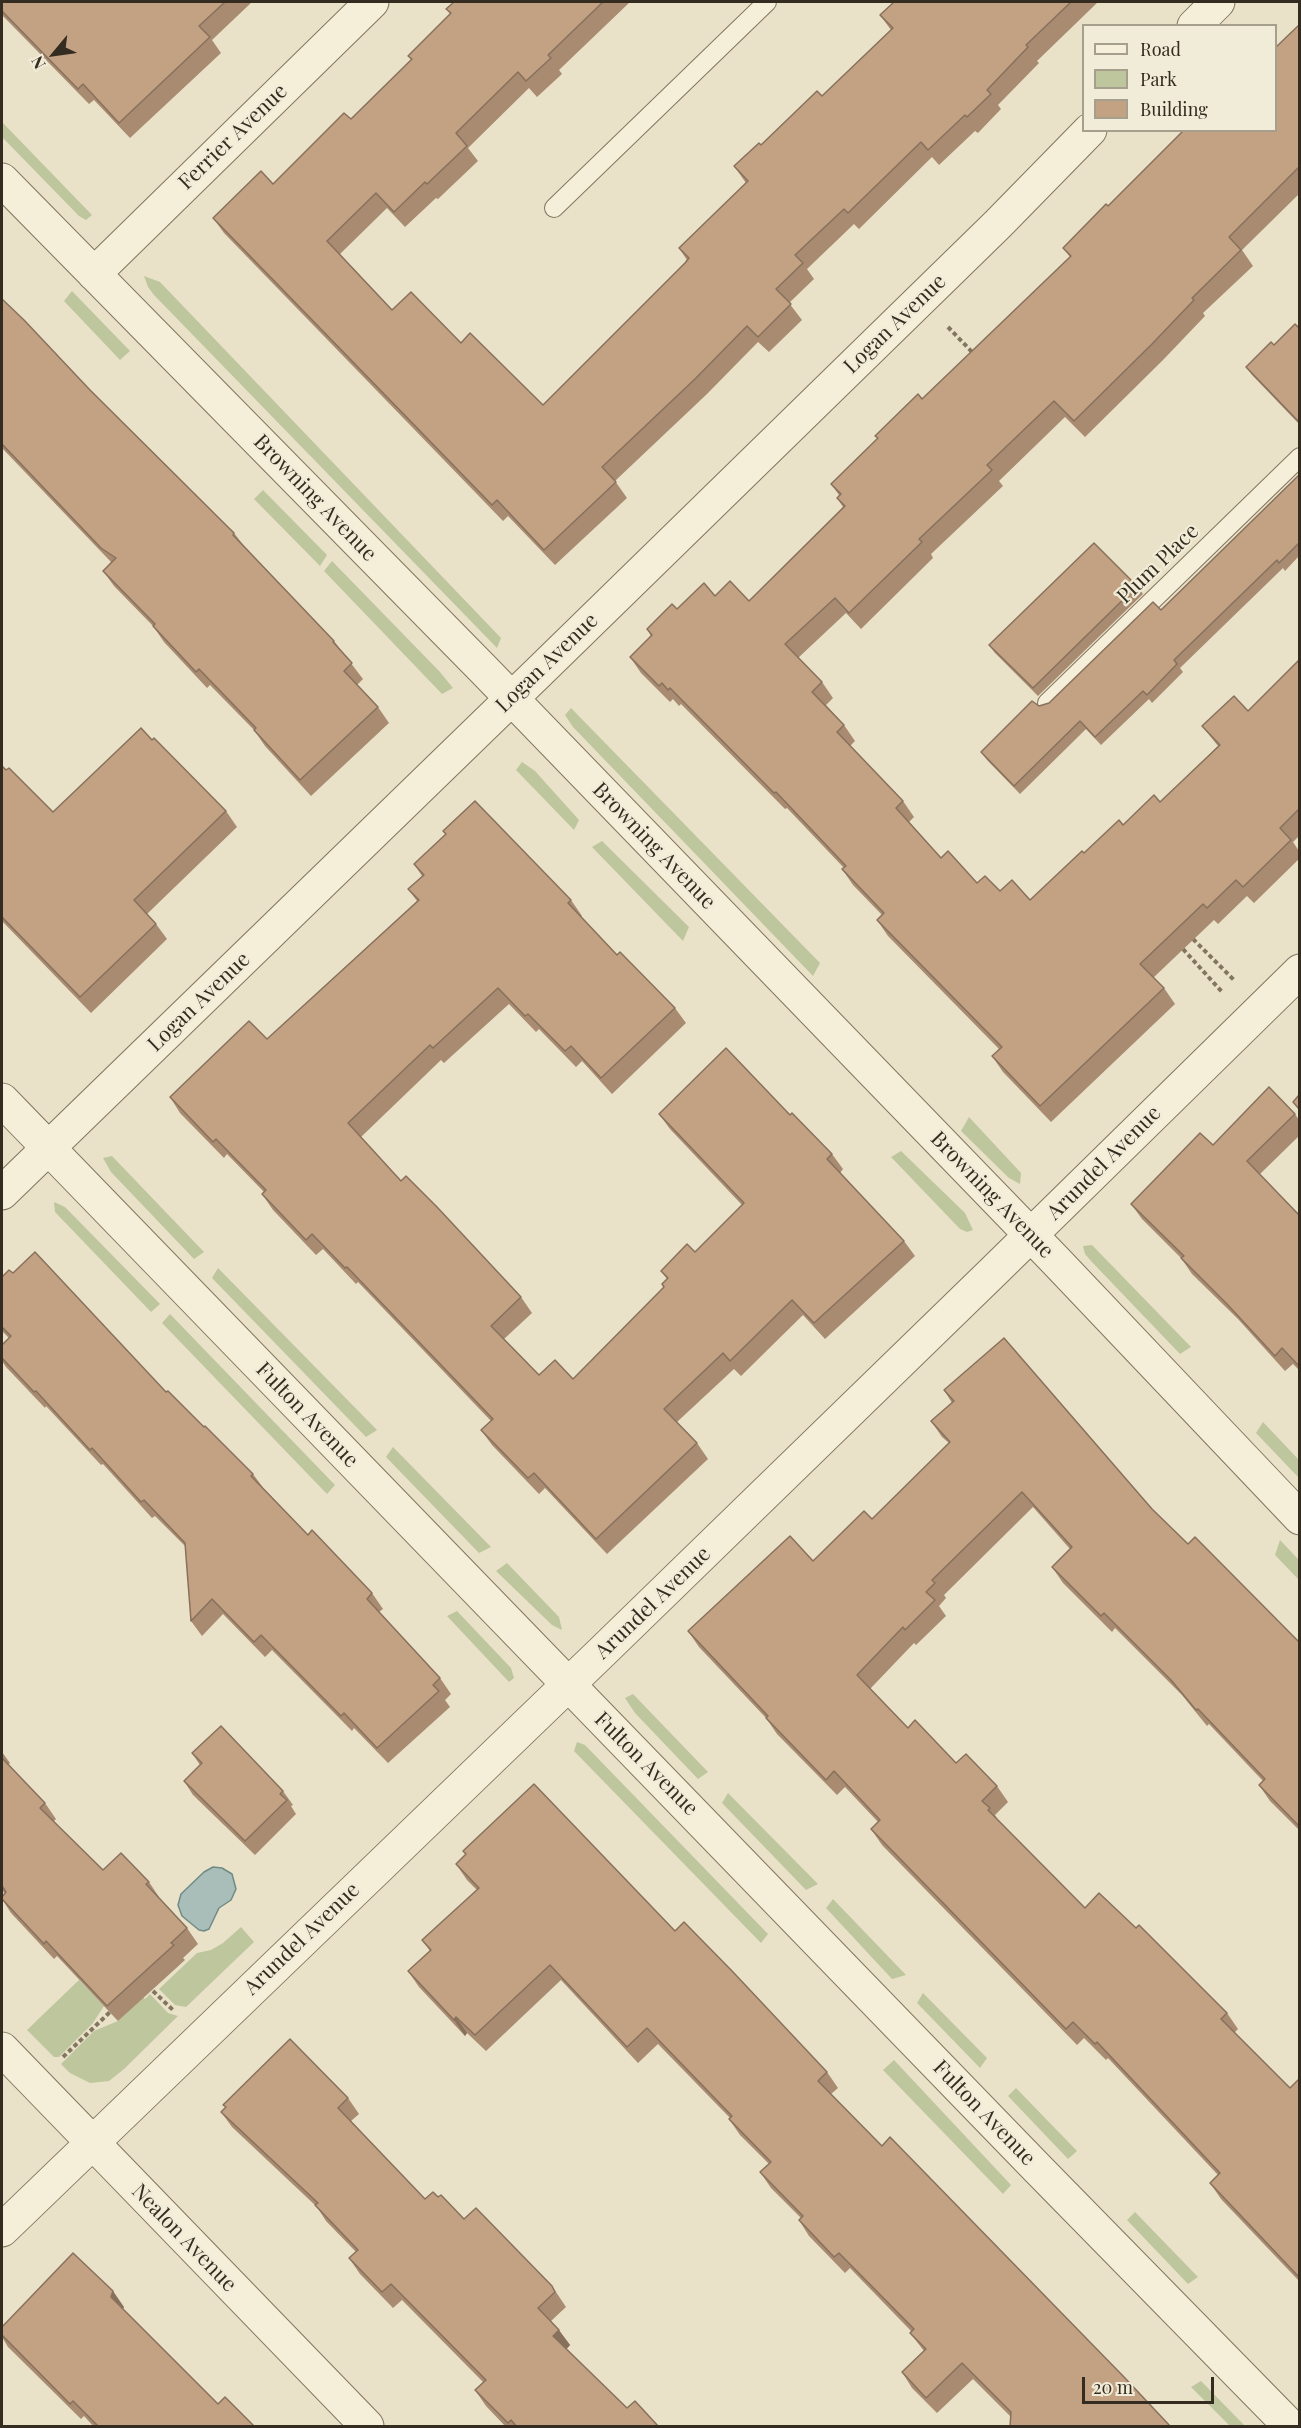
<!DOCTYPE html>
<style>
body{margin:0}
#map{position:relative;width:1301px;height:2428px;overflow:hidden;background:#e9e2c8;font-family:"Playfair Display",serif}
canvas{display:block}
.frame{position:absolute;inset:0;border:3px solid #352c21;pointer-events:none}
.legend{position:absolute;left:1082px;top:24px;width:195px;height:108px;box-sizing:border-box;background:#f1ecd7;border:2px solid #a69f8e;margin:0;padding:8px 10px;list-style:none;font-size:18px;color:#352c21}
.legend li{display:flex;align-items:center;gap:12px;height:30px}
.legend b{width:30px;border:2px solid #a69f8e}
.north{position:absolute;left:24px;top:24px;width:60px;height:60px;-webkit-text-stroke:4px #f1ecd7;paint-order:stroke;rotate:241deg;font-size:16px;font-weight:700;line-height:24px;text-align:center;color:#352c21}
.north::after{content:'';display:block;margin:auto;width:21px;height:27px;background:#352c21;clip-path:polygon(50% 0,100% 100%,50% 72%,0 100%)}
.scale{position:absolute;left:1082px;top:2377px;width:132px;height:27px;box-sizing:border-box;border:3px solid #352c21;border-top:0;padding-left:8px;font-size:18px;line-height:21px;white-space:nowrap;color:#352c21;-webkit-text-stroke:4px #f1ecd7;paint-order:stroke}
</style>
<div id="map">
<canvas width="1301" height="2428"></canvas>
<div class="frame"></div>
<ul class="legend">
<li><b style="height:8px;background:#f5efda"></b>Road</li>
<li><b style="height:16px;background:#bec69d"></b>Park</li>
<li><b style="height:16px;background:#c3a283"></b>Building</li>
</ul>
<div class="north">N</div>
<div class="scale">20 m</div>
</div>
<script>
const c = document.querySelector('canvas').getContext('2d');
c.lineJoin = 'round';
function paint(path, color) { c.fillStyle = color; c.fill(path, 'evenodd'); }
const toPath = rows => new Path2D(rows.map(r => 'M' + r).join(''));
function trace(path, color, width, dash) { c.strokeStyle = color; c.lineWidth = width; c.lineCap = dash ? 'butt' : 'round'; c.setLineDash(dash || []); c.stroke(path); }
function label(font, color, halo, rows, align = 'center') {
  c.font = font + ' "Playfair Display",serif'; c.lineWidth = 4.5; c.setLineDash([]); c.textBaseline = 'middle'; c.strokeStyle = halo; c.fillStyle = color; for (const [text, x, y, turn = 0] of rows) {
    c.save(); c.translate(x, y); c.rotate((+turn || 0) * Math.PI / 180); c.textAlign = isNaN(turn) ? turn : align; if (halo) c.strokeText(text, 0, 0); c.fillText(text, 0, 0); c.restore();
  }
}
const green = toPath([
 [2,122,92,215,86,220,79,216,2,137],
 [144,276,160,282,501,638,497,648,154,295,148,287],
 [72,291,130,351,120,360,64,301],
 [263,490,327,555,320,566,254,499],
 [332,561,440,672,453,688,442,694,324,571],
 [571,708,820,963,813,976,573,727,565,715],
 [522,762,535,771,579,820,574,830,516,770],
 [602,841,689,927,683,941,592,847],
 [969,1117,1021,1173,1020,1184,1009,1178,961,1131],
 [901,1151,965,1213,973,1230,967,1232,960,1229,891,1157],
 [112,1156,204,1252,194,1259,111,1172,103,1158],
 [54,1202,65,1207,160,1304,151,1312,55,1212],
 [1092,1245,1191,1347,1180,1354,1091,1261,1085,1254,1083,1246],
 [218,1268,377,1430,366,1437,212,1278],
 [170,1314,335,1485,327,1494,162,1323],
 [1263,1422,1299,1460,1299,1478,1256,1433],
 [393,1447,491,1547,479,1553,386,1457],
 [1280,1540,1299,1560,1299,1580,1275,1555],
 [507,1563,559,1617,562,1630,552,1625,496,1571],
 [457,1611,511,1668,514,1678,509,1682,447,1616],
 [633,1694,708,1772,698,1779,635,1713,625,1698],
 [577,1742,585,1745,768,1934,761,1943,574,1751],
 [728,1793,818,1884,806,1890,722,1803],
 [833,1899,906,1975,892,1979,826,1908],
 [241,1927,254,1942,186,2007,175,2005,159,1989,197,1953,211,1950,223,1943],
 [79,1980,104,2006,93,2023,59,2057,54,2057,27,2030],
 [923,1993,987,2058,980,2068,917,2003],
 [150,1994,168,2013,178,2016,124,2069,109,2081,90,2083,70,2073,61,2064,94,2031,118,2021,143,1997,145,1999],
 [894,2060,1011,2185,1003,2194,883,2070],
 [1016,2088,1077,2151,1068,2159,1008,2096],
 [1135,2212,1198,2277,1188,2284,1127,2220],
 [1201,2381,1245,2426,1230,2426,1191,2387]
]);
const water = toPath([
 [213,1867,222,1868,232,1874,236,1889,231,1900,219,1908,209,1929,204,1931,199,1930,182,1916,178,1905,181,1894,204,1872,213,1867]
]);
const path = toPath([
 [948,327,974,354],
 [1193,939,1235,981],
 [1183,949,1223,993],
 [153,1991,173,2010],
 [63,2057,110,2012]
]);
const lane = toPath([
 [554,208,767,2],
 [1047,703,1300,457]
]);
const street = toPath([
 [1194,26,1218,2],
 [2,180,485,671,1056,1261,1300,1518],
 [94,274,372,2],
 [2,1100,1038,2169,1290,2426],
 [2,1193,541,670,998,224,1090,130],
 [2,2049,367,2426],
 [2,2230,603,1651,994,1271,1300,971]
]);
const wall = toPath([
 [2,2,252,2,212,40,221,53,130,138,94,100,89,104,2,15],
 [454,2,630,2,559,70,562,74,537,97,529,88,468,148,478,161,438,199,436,198,405,227,387,208,340,254,392,310,461,343,543,405,685,263,687,260,679,248,746,183,734,166,822,96,891,30,880,15,894,2,1098,2,1037,61,1039,63,998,105,1001,109,978,133,975,131,939,165,932,157,859,229,854,224,807,269,814,279,789,303,802,320,769,352,758,342,707,394,615,481,627,498,555,565,508,516,503,521,224,233,213,218,273,184,351,119,411,60,408,56,450,14,446,9],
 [1299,25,1299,194,1242,250,1253,266,1203,313,1205,316,1163,360,1085,437,1065,417,999,481,1003,486,931,554,933,558,861,629,846,613,798,658,822,682,833,698,826,705,844,725,855,741,850,746,903,801,914,817,909,822,941,858,977,883,1000,891,1030,900,1084,853,1123,825,1160,802,1218,746,1202,726,1248,711,1299,660,1299,836,1293,842,1299,851,1299,859,1254,903,1247,896,1218,924,1214,920,1153,978,1164,988,1175,1004,1051,1122,1003,1072,992,1056,999,1049,888,936,877,920,882,915,853,885,842,869,844,868,787,808,785,809,681,704,679,706,673,699,670,702,641,673,630,657,651,636,647,629,677,609,715,596,749,601,843,507,837,498,839,495,831,484,878,439,875,436,922,399,1070,257,1063,248,1108,206,1275,130],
 [2,299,90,390,234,533,244,546,334,641,363,679,357,685,378,707,389,723,311,796,265,746,254,730,210,685,207,688,164,642,153,626,114,586,103,571,111,562,2,448],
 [1299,328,1299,424,1252,375,1246,367,1274,345],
 [1299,475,1299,556,1285,571,1283,568,1180,668,1183,672,1152,703,1149,699,1101,745,1086,729,1020,794,987,760,981,752,1039,706,1049,703,1161,610],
 [1137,586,1143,594,1038,696,995,653,989,645],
 [152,740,226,811,237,827,147,914,156,924,167,939,91,1013,2,921,2,766,53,812],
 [414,864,571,900,582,916,581,917,617,955,675,1008,686,1023,612,1094,582,1061,576,1067,539,1029,536,1032,509,1004,444,1063,441,1060,361,1137,401,1181,521,1297,532,1313,504,1339,539,1375,573,1379,664,1287,662,1284,667,1279,661,1271,695,1252,742,1205,670,1129,659,1114,790,1115,832,1154,843,1169,840,1173,904,1241,915,1256,825,1339,803,1315,741,1376,734,1369,677,1422,697,1443,708,1459,607,1554,545,1488,539,1494,492,1445,481,1430,491,1421,358,1282,356,1284,323,1249,316,1255,273,1210,262,1194,264,1192,227,1154,224,1158,180,1113,170,1097,267,1039,417,901,408,889,422,876],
 [1295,1114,1299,1120,1299,1136,1260,1174,1299,1215,1299,1370,1293,1364,1285,1371,1238,1319,1192,1274,1181,1258,1142,1219,1131,1204,1213,1145],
 [13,1273,166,1392,253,1474,264,1489,308,1535,372,1593,383,1609,379,1612,440,1678,451,1694,445,1700,450,1707,388,1763,354,1728,352,1731,272,1650,265,1657,223,1614,202,1636,191,1621,186,1547,155,1516,152,1518,103,1464,101,1465,46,1406,45,1408,6,1367,2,1361,2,1345,9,1338,2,1331,2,1277],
 [944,1390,1152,1509,1188,1544,1299,1642,1299,1830,1270,1801,1259,1785,1263,1781,1209,1724,1207,1726,1182,1695,1115,1628,1112,1632,1063,1583,1052,1567,1070,1549,1033,1507,944,1595,946,1598,939,1606,946,1616,916,1645,914,1643,870,1689,908,1728,956,1763,997,1786,1008,1802,995,1815,998,1820,1085,1908,1227,2013,1238,2029,1234,2033,1290,2088,1299,2081,1299,2281,1221,2199,1210,2183,1218,2175,1108,2058,1106,2060,1084,2038,1077,2045,882,1845,871,1829,878,1822,845,1787,837,1795,777,1734,766,1718,699,1647,688,1631,813,1561,872,1519,949,1443,942,1437,931,1421,952,1403],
 [2,1752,10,1763,8,1765,45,1803,56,1819,53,1822,103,1870,149,1882,159,1897,159,1898,187,1928,198,1944,183,1958,185,1960,118,2021,57,1956,54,1959,11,1913,2,1899,5,1894,2,1890],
 [192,1753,283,1791,293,1805,291,1806,296,1814,255,1855,193,1795,184,1781,200,1765],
 [463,1851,675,1931,827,2072,838,2088,831,2094,878,2142,1124,2377,1011,2417,973,2379,937,2413,912,2388,902,2372,924,2351,910,2333,911,2331,850,2268,845,2273,809,2236,799,2220,801,2218,771,2188,760,2172,769,2164,740,2135,729,2119,730,2118,658,2044,638,2063,561,1980,486,2051,467,2033,465,2036,419,1987,408,1971,430,1951,422,1940,477,1890,467,1880,456,1864,466,1855],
 [348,2098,359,2114,351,2121,425,2199,464,2219,552,2286,566,2307,551,2321,570,2345,566,2349,627,2408,659,2427,506,2427,486,2406,475,2390,483,2382,402,2300,393,2308,360,2274,349,2258,356,2252,326,2221,317,2207,232,2127,221,2112,226,2108,223,2105],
 [124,2307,123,2309,218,2404,255,2427,94,2427,84,2416,81,2419,8,2347,2,2337,2,2327]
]);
const shadedWall = toPath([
 [456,2017,467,2033,465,2036,454,2020],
 [113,2291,124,2307,121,2312,111,2297],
 [559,2330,570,2345,564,2352,553,2336]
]);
const building = toPath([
 [2,2,225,2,199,26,210,37,119,123,83,84,78,89,2,11,2,2],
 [454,2,603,2,548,55,551,58,526,81,518,72,456,133,467,146,427,184,425,182,394,212,376,193,327,241,392,310,411,292,461,343,470,333,543,405,685,263,689,258,679,248,748,181,734,166,759,143,761,145,817,91,822,96,893,28,880,15,894,2,1071,2,1026,45,1028,47,987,90,991,94,967,117,965,115,928,150,921,142,848,213,844,209,795,255,803,263,776,289,791,304,758,337,747,326,696,378,602,467,616,482,544,550,497,500,492,505,213,218,261,171,273,184,344,113,351,119,412,59,408,56,451,13,446,9,454,2],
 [1299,25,1299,167,1229,237,1241,250,1192,298,1194,300,1152,344,1074,421,1054,401,987,465,992,470,919,539,922,542,849,613,835,598,785,644,822,682,812,692,844,725,837,732,903,801,896,808,941,858,948,851,977,883,985,876,1000,891,1012,880,1030,900,1082,851,1084,853,1119,820,1123,825,1154,795,1160,802,1220,745,1202,726,1234,696,1248,711,1299,660,1299,809,1280,828,1291,840,1243,887,1236,880,1207,908,1203,904,1140,964,1164,988,1040,1106,992,1056,1002,1047,877,920,884,913,842,869,846,866,776,792,774,793,670,688,668,690,662,683,659,686,630,657,652,635,647,629,672,604,677,609,704,583,715,596,730,581,749,601,845,506,837,498,841,494,831,484,878,438,875,436,918,394,922,399,1071,256,1063,248,1106,204,1108,206,1184,130,1275,130,1275,48,1299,25],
 [2,299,24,320,90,390,234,533,233,535,334,641,333,642,352,663,344,671,378,707,300,780,254,730,256,728,199,669,196,672,153,626,155,624,103,571,116,558,101,548,2,444,2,299],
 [1295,324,1299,328,1299,422,1246,367,1271,342,1274,345,1295,324],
 [1299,475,1299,543,1279,563,1277,560,1174,660,1177,664,1147,695,1143,691,1095,737,1080,721,1014,786,981,752,1032,701,1039,706,1049,703,1153,602,1161,610,1299,475],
 [1094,543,1137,586,1033,688,989,645,1094,543],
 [141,728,152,740,154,738,226,811,134,900,156,924,80,997,2,917,2,766,6,770,9,768,53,812,141,728],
 [475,801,571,900,568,903,617,955,620,952,675,1008,601,1078,571,1046,565,1051,528,1014,525,1016,498,988,433,1048,430,1045,348,1123,401,1181,406,1176,437,1207,521,1297,491,1326,539,1375,555,1360,573,1379,664,1287,662,1284,668,1278,661,1271,687,1244,695,1252,744,1203,659,1114,726,1048,790,1115,792,1113,832,1154,827,1159,904,1241,814,1323,792,1300,730,1361,723,1353,664,1409,697,1443,596,1539,534,1473,528,1478,481,1430,493,1419,347,1267,345,1268,312,1234,306,1240,262,1194,266,1190,216,1139,213,1142,170,1097,249,1021,267,1039,419,900,408,889,424,875,414,864,446,834,443,831,475,801],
 [1269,1087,1295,1114,1247,1161,1299,1215,1299,1366,1282,1348,1275,1356,1227,1304,1181,1258,1184,1256,1131,1204,1200,1133,1213,1145,1269,1087],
 [1299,1095,1299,1109,1293,1102,1299,1095],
 [35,1252,166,1392,168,1391,204,1427,205,1426,253,1474,251,1476,308,1535,312,1530,372,1593,367,1599,440,1678,433,1685,439,1691,377,1748,344,1713,341,1716,261,1635,254,1642,212,1599,191,1621,185,1543,144,1500,141,1502,92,1448,90,1450,36,1391,34,1392,2,1358,2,1345,11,1336,2,1327,2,1277,9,1270,13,1273,35,1252],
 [1004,1338,1152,1509,1188,1544,1195,1537,1299,1642,1299,1826,1259,1785,1265,1779,1198,1709,1196,1710,1171,1680,1104,1613,1101,1616,1052,1567,1072,1547,1022,1492,932,1580,935,1583,926,1592,935,1600,905,1630,903,1627,857,1675,908,1728,915,1720,956,1763,966,1754,997,1786,982,1801,990,1808,988,1810,1085,1908,1099,1893,1136,1928,1139,1925,1227,2013,1221,2019,1290,2088,1298,2080,1299,2081,1299,2277,1210,2183,1220,2173,1097,2042,1095,2044,1073,2022,1066,2029,871,1829,880,1820,834,1771,826,1780,766,1718,768,1716,688,1631,790,1536,813,1561,864,1511,872,1519,950,1442,931,1421,954,1401,944,1390,1004,1338],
 [221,1726,283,1791,280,1794,287,1800,245,1841,184,1781,202,1763,192,1753,221,1726],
 [2,1758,45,1803,40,1808,103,1870,121,1853,149,1882,146,1884,187,1928,171,1943,174,1945,107,2006,46,1941,44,1944,2,1899,2,1897,6,1892,2,1886,2,1758],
 [534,1784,675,1931,684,1922,733,1972,827,2072,818,2081,878,2142,882,2146,890,2137,1124,2377,1171,2427,1010,2427,1011,2412,962,2363,926,2398,902,2372,926,2349,910,2333,914,2329,839,2253,834,2257,799,2220,803,2216,760,2172,771,2162,729,2119,732,2116,647,2028,627,2047,550,1965,475,2035,456,2017,454,2020,408,1971,431,1950,422,1940,479,1888,456,1864,466,1854,463,1851,534,1784],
 [290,2039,348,2098,338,2108,425,2199,433,2192,438,2197,441,2195,464,2219,476,2208,552,2286,555,2292,538,2308,559,2330,553,2336,627,2408,635,2401,659,2427,517,2427,511,2420,508,2423,475,2390,486,2380,391,2284,382,2292,349,2258,358,2250,315,2205,318,2203,221,2112,226,2107,223,2105,290,2039],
 [73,2253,113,2291,111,2297,218,2404,225,2397,255,2427,99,2427,73,2401,70,2404,2,2335,2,2327,73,2253]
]);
const streetNames = [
 ["Ferrier Avenue",233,137,-44],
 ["Logan Avenue",895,324,-44],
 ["Browning Avenue",315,498,46],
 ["Plum Place",1158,564,-44],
 ["Logan Avenue",547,663,-44],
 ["Browning Avenue",654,846,46],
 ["Logan Avenue",199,1002,-44],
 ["Arundel Avenue",1104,1163,-45],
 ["Browning Avenue",992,1195,46],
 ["Fulton Avenue",307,1415,46],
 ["Arundel Avenue",653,1603,-44],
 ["Fulton Avenue",646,1764,45],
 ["Arundel Avenue",302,1939,-44],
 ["Fulton Avenue",984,2113,46],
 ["Nealon Avenue",184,2238,46]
];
paint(green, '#bec69d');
paint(water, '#a9beb9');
trace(water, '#708b87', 1.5);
trace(lane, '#83755f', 20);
trace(street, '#83755f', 35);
trace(path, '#83755f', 4, [4.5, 3]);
trace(lane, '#f5efda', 18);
trace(street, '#f5efda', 33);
paint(wall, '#a88b71');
paint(shadedWall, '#88715c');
paint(building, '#c3a283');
trace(building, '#88715c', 1.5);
label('21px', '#352c21', '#f1ecd7', streetNames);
</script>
